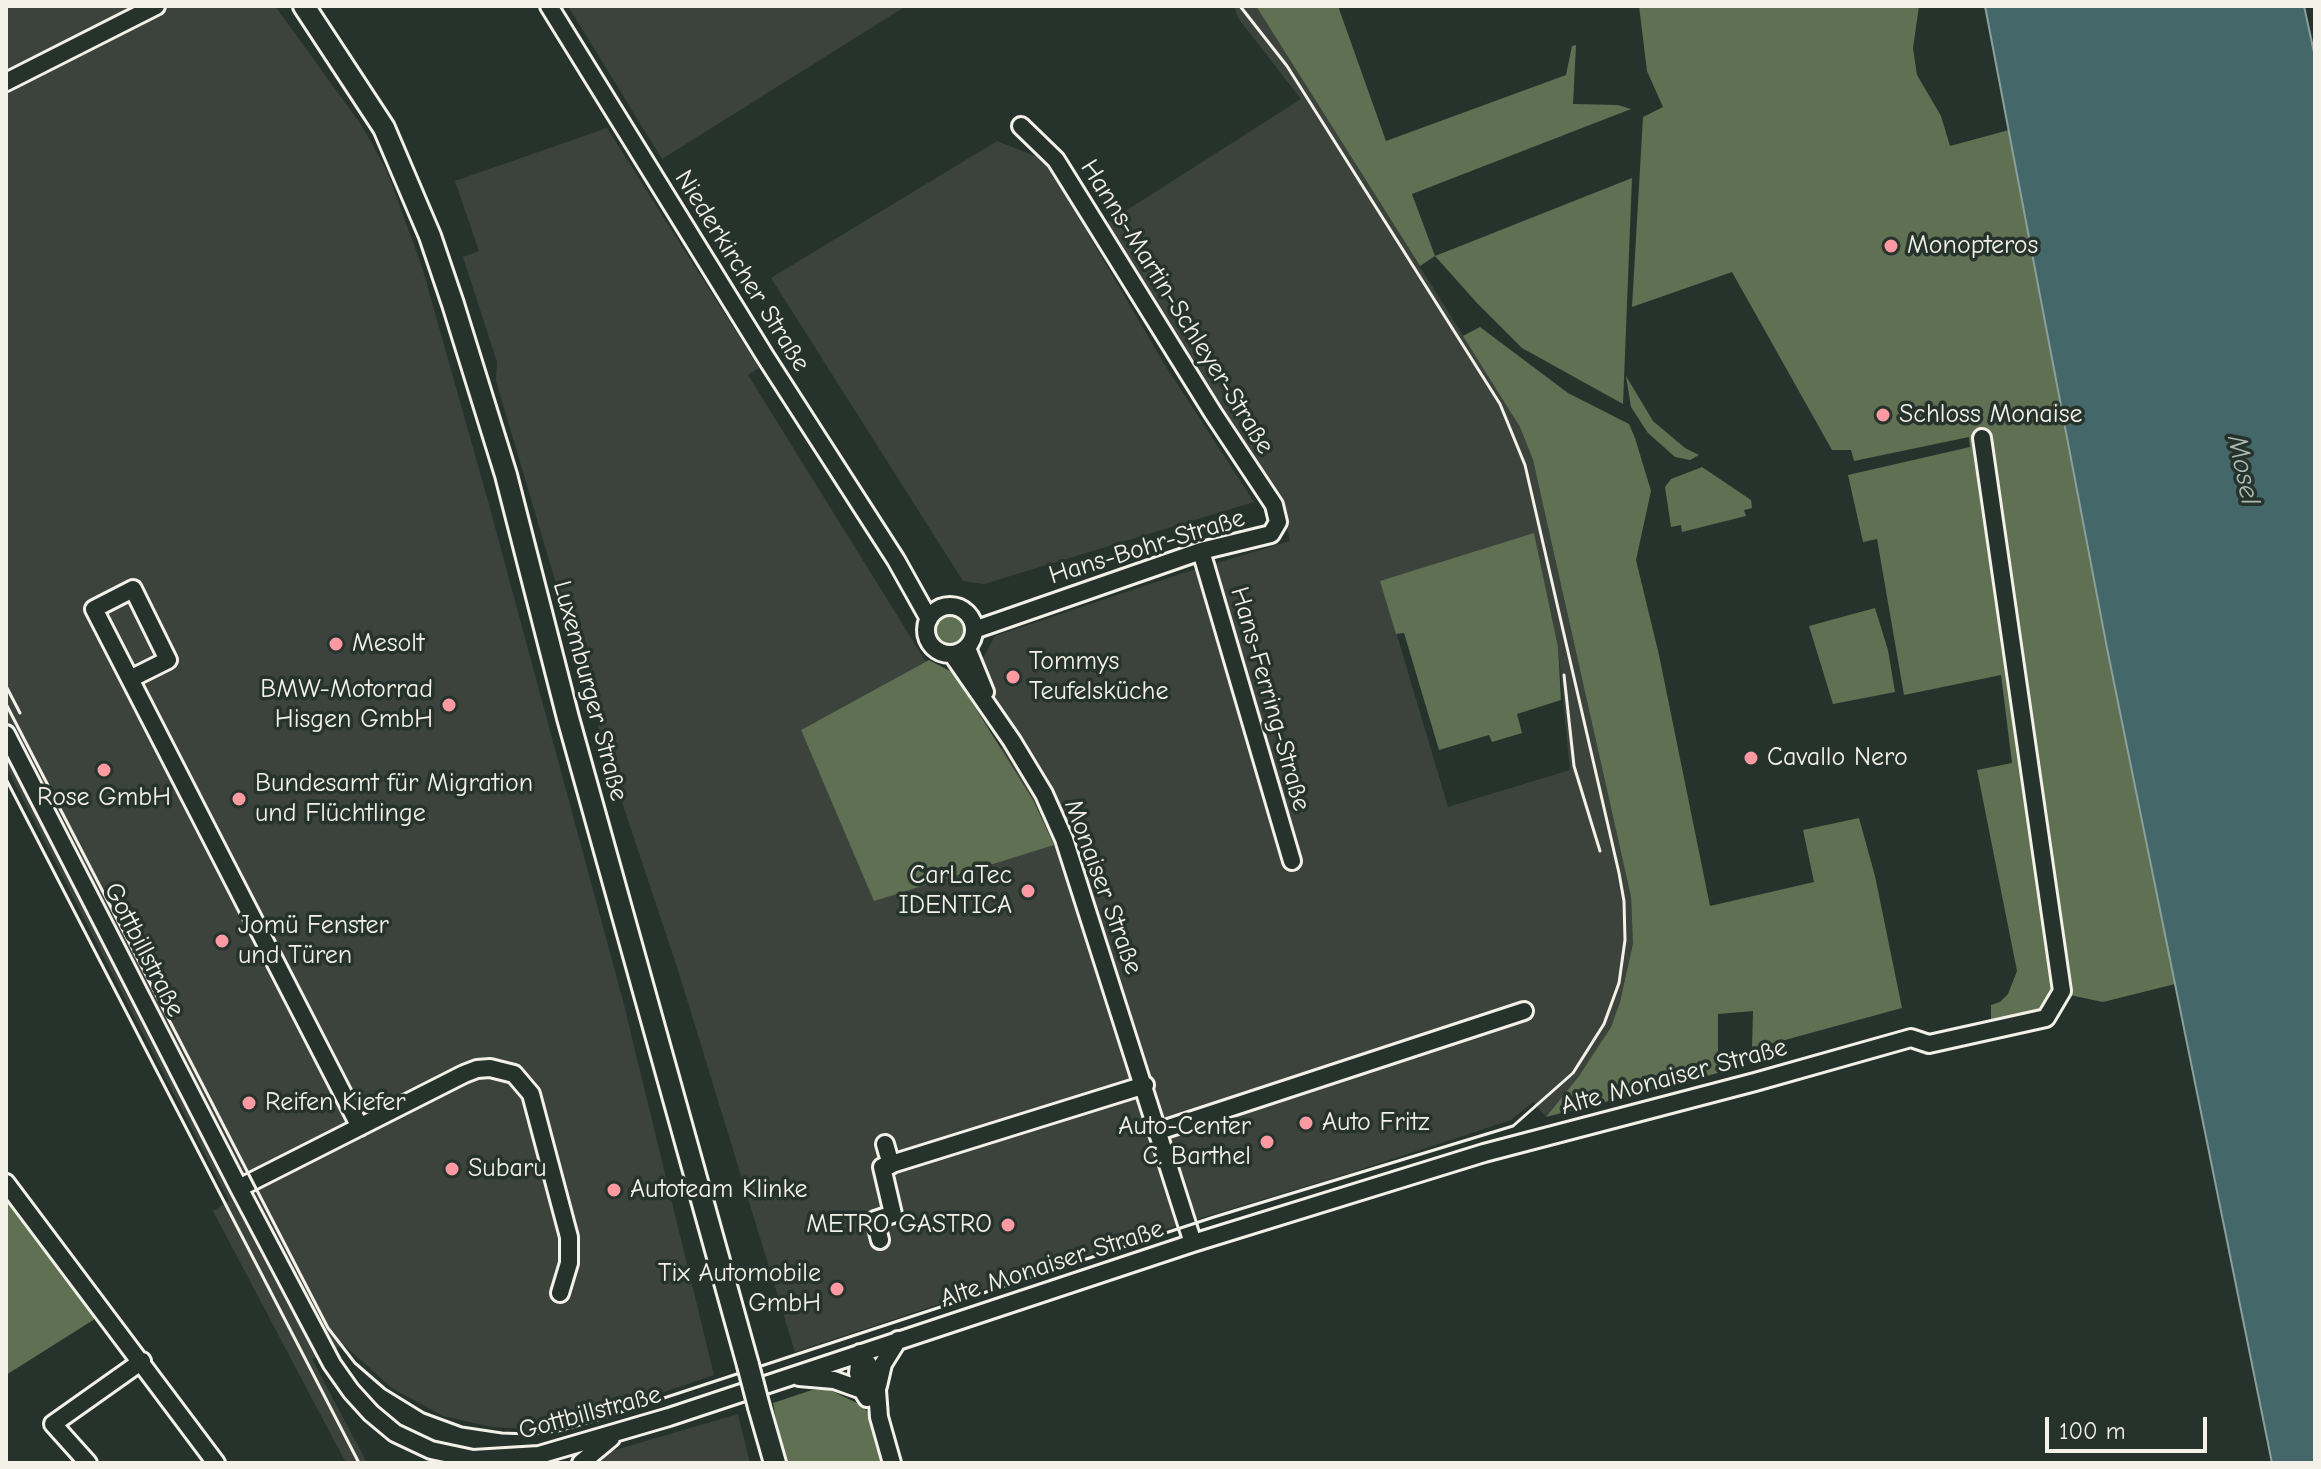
<!DOCTYPE html>
<meta charset="utf-8">
<style>
body{margin:0}
#map{position:relative;width:2321px;height:1469px;overflow:hidden;background:#26332d;font-family:"Comic Neue",sans-serif}
canvas{display:block}
.frame{position:absolute;inset:0;border:8px solid #f4f1e8;pointer-events:none}
.scale{position:absolute;left:2045px;top:1417px;width:162px;height:36px;box-sizing:border-box;border:4px solid #f4f1e8;border-top:0;padding-left:10px;font-size:24px;line-height:28px;white-space:nowrap;color:#f4f1e8;-webkit-text-stroke:6px #26332d;paint-order:stroke}
</style>
<div id="map">
<canvas width="2321" height="1469"></canvas>
<div class="frame"></div>
<div class="scale">100 m</div>
</div>
<script>
const c = document.querySelector('canvas').getContext('2d');
c.lineJoin = 'round';
function paint(path, color) { c.fillStyle = color; c.fill(path, 'evenodd'); }
const toPath = rows => new Path2D(rows.map(r => 'M' + r).join(''));
function trace(path, color, width, dash) { c.strokeStyle = color; c.lineWidth = width; c.lineCap = dash ? 'butt' : 'round'; c.setLineDash(dash || []); c.stroke(path); }
function label(font, color, halo, rows, align = 'center') {
  c.font = font + ' "Comic Neue",sans-serif'; c.lineWidth = 7; c.setLineDash([]); c.textBaseline = 'middle'; c.strokeStyle = halo; c.fillStyle = color; for (const [text, x, y, turn = 0] of rows) {
    c.save(); c.translate(x, y); c.rotate((+turn || 0) * Math.PI / 180); c.textAlign = isNaN(turn) ? turn : align; if (halo) c.strokeText(text, 0, 0); c.fillText(text, 0, 0); c.restore();
  }
}
const built = toPath([
 [6,6,275,6,362,126,387,171,422,267,488,501,623,1001,714,1375,576,1422,529,1429,492,1427,443,1416,392,1388,344,1345,312,1359,367,1463,346,1463,213,1211,229,1201,6,766],
 [568,6,906,6,662,159],
 [1234,6,1256,6,1505,402,1520,427,1533,460,1631,897,1633,942,1620,1002,1611,1027,1579,1076,1546,1117,1533,1102,1511,1120,1350,1173,1178,1225,795,1352,678,970,611,769,496,381,497,362,463,257,479,251,455,181,607,128,759,368,748,375,926,662,801,730,875,901,1002,747,958,680,982,660,995,636,1180,574,1290,541,1281,504,1105,224,1301,99,1238,18],
 [1534,534,1558,647,1570,770,1448,807,1381,581],
 [997,141,1045,160,1163,362,1254,502,984,584,963,581,771,278],
 [738,1414,750,1463,571,1463]
]);
const green = toPath([
 [1256,6,1338,6,1386,141,1566,75,1572,46,1576,45,1573,104,1618,105,1631,109,1412,194,1435,256,1632,178,1623,404,1522,348,1477,303,1435,256,1420,266],
 [1639,6,1919,6,1913,48,1917,75,1941,116,1950,146,2009,130,2107,648,2175,984,2103,1002,2055,992,2045,1008,1991,1023,1991,1005,2000,1002,2008,994,2017,971,1977,770,2012,763,2001,675,1904,695,1877,539,1863,542,1848,475,1970,447,1969,437,1854,461,1851,450,1832,450,1732,272,1632,307,1643,117,1663,107,1647,71],
 [1480,327,1568,393,1629,424,1635,438,1651,491,1636,560,1659,655,1710,906,1814,882,1803,830,1859,818,1875,876,1902,1008,1752,1049,1753,1011,1718,1014,1718,1073,1546,1117,1579,1076,1611,1027,1620,1002,1633,943,1631,897,1533,460,1520,427,1463,336],
 [1626,376,1653,421,1685,448,1699,455,1690,460,1675,457,1648,433,1631,407],
 [1702,467,1751,500,1752,508,1744,510,1746,516,1682,532,1681,525,1671,527,1665,487,1671,479],
 [1534,533,1558,647,1561,700,1517,714,1522,733,1492,742,1489,735,1439,750,1404,633,1396,634,1380,581],
 [1875,608,1888,650,1895,692,1833,704,1809,626],
 '933 630a17 17 0 1 1 34 0a17 17 0 1 1-34 0Z',
 [929,660,952,672,958,680,1033,800,1054,845,874,901,801,730],
 [6,1190,98,1317,6,1375],
 [812,1390,830,1390,859,1404,867,1411,886,1463,784,1463,773,1403]
]);
const water = toPath([
 [1985,6,2304,6,2315,57,2315,1463,2272,1463,2107,648,1985,6]
]);
const minor = toPath([
 [549,6,765,356,896,560,929,619],
 [6,82,156,6],
 [1201,551,1292,861],
 '926 630a24 24 0 1 1 48 0a24 24 0 1 1-48 0Z',
 [974,630,1201,551,1271,534,1278,522,1274,505,1213,413,1056,160,1021,126],
 [967,648,985,692],
 [952,654,1012,741,1044,794,1064,839,1193,1243],
 [130,679,168,660,133,589,94,609,360,1127],
 [6,734,239,1188,332,1364,351,1391,371,1413,395,1433,431,1450,473,1459,539,1455,669,1417,1193,1243,1484,1153,1755,1082,1911,1038,1929,1044,2046,1018,2062,991,1982,438],
 [1159,1131,1524,1011],
 [885,1144,891,1165],
 [6,1183,216,1463],
 [239,1188,464,1074,477,1069,490,1068,514,1074,531,1094,569,1237,569,1263,560,1293],
 [880,1240,875,1220,893,1214,882,1167,1145,1085],
 [860,1353,871,1368,877,1390,879,1417,892,1463],
 [860,1353,858,1373,862,1390,867,1398],
 [799,1377,834,1380,862,1390],
 [878,1386,883,1364,898,1340],
 [88,1463,53,1424,142,1361],
 [581,1463,611,1438]
]);
const major = toPath([
 [304,6,384,128,430,236,453,304,506,475,568,718,748,1365],
 [759,1407,775,1463]
]);
const rail = toPath([
 [1564,675,1574,766,1600,851],
 [6,686,20,713],
 [6,704,328,1328,355,1363,385,1389,424,1413,462,1427,502,1433,529,1434,558,1431,594,1421,1214,1217,1513,1126,1573,1073,1604,1024,1619,983,1625,940,1624,901,1619,873,1525,465,1500,404,1287,66,1240,6],
 [6,779,359,1463]
]);
const majorBridge = toPath([
 [748,1365,759,1407]
]);
const markers = [
 [1891,246,8,"#ff9aa2"],
 [1883,415,8,"#ff9aa2"],
 [336,644,8,"#ff9aa2"],
 [1013,677,8,"#ff9aa2"],
 [449,705,8,"#ff9aa2"],
 [1751,758,8,"#ff9aa2"],
 [104,770,8,"#ff9aa2"],
 [239,799,8,"#ff9aa2"],
 [1028,891,8,"#ff9aa2"],
 [222,941,8,"#ff9aa2"],
 [249,1103,8,"#ff9aa2"],
 [1306,1123,8,"#ff9aa2"],
 [1267,1142,8,"#ff9aa2"],
 [452,1169,8,"#ff9aa2"],
 [614,1190,8,"#ff9aa2"],
 [1008,1225,8,"#ff9aa2"],
 [837,1289,8,"#ff9aa2"]
];
const poiNames = [
 ["Monopteros",1907,246],
 ["Schloss Monaise",1899,415],
 ["Mesolt",352,644],
 ["Tommys",1029,662],
 ["Teufelsküche",1029,692],
 ["BMW-Motorrad",433,690,"right"],
 ["Hisgen GmbH",433,720,"right"],
 ["Cavallo Nero",1767,758],
 ["Bundesamt für Migration",255,784],
 ["und Flüchtlinge",255,814],
 ["Rose GmbH",104,798,"center"],
 ["CarLaTec",1012,876,"right"],
 ["IDENTICA",1012,906,"right"],
 ["Jomü Fenster",238,926],
 ["und Türen",238,956],
 ["Reifen Kiefer",265,1103],
 ["Auto Fritz",1322,1123],
 ["Auto-Center",1251,1127,"right"],
 ["C. Barthel",1251,1157,"right"],
 ["Subaru",468,1169],
 ["Autoteam Klinke",630,1190],
 ["METRO GASTRO",992,1225,"right"],
 ["Tix Automobile",821,1274,"right"],
 ["GmbH",821,1304,"right"]
];
const streetNames = [
 ["Niederkircher Straße",742,271,58],
 ["Hanns-Martin-Schleyer-Straße",1177,307,58],
 ["Hans-Bohr-Straße",1147,547,-17],
 ["Luxemburger Straße",590,691,75],
 ["Hans-Ferring-Straße",1270,699,74],
 ["Monaiser Straße",1103,887,70],
 ["Gottbillstraße",144,950,63],
 ["Alte Monaiser Straße",1674,1077,-15],
 ["Alte Monaiser Straße",1052,1264,-18],
 ["Gottbillstraße",590,1413,-15]
];
const waterNames = [
 ["Mosel",2243,470,78]
];
paint(built, '#3c433d');
paint(green, '#607052');
paint(water, '#446869');
trace(water, '#8a9f9c', 2);
trace(minor, '#f4f1e8', 22);
trace(major, '#f4f1e8', 26);
trace(minor, '#26332d', 16);
trace(major, '#26332d', 20);
trace(rail, '#f4f1e8', 3);
trace(majorBridge, '#f4f1e8', 26, []);
trace(majorBridge, '#26332d', 20);
for (const [x, y, r, color] of markers) { const dot = new Path2D(); dot.arc(x, y, r, 0, 2 * Math.PI); c.fillStyle = color; c.fill(dot); trace(dot, '#26332d', 3); }
label('26px', '#f4f1e8', '#26332d', poiNames, 'left');
label('26px', '#f4f1e8', '#26332d', streetNames);
label('italic 28px', '#aebab5', '#26332d', waterNames);
</script>
